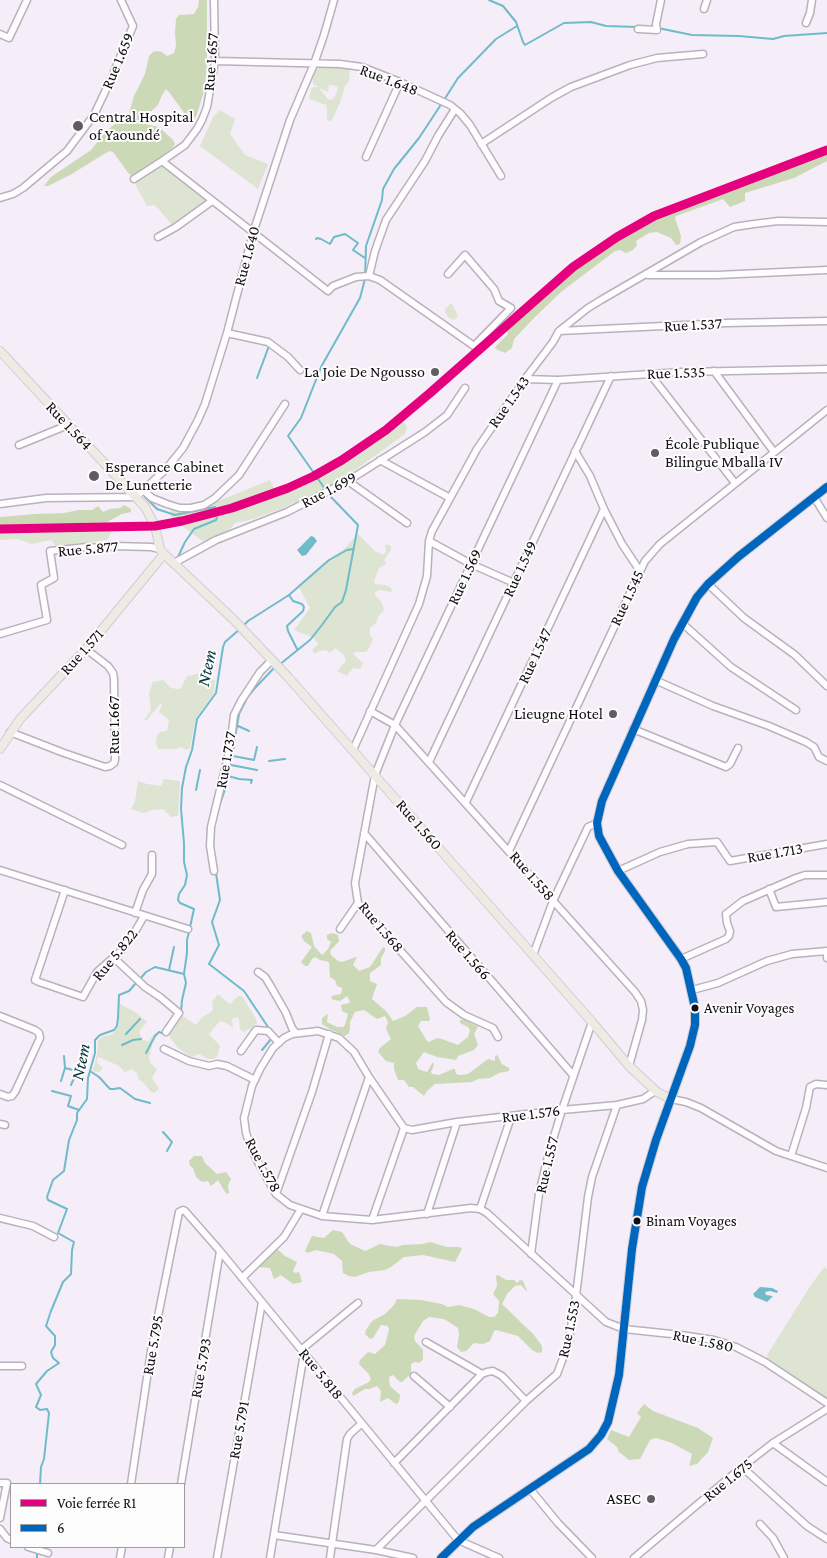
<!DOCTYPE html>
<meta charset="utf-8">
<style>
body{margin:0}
#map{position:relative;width:827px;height:1558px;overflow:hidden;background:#f5edf8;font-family:"Crimson Pro",serif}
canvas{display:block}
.legend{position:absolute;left:10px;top:1483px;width:175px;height:65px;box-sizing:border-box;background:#fcfcfc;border:1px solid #9e9c9f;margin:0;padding:6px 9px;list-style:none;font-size:15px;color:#120c14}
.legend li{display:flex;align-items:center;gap:10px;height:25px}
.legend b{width:25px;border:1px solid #9e9c9f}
</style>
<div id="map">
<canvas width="827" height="1558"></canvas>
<ul class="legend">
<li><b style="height:6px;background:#e5007d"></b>Voie ferrée R1</li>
<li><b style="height:6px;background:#0065bd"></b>6</li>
</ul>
</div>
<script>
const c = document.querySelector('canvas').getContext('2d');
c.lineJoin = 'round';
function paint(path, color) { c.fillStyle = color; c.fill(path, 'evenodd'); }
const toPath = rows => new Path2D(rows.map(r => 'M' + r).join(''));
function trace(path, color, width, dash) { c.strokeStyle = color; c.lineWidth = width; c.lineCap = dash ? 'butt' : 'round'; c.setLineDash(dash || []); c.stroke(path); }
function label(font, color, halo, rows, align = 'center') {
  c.font = font + ' "Crimson Pro",serif'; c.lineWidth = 4; c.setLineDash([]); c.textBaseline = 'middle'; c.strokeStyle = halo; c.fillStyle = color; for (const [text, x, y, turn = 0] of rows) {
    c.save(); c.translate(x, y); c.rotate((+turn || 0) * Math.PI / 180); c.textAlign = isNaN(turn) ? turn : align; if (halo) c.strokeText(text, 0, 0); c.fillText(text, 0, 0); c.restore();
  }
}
const green = toPath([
 [319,66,338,66,350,69,349,81,345,86,340,103,332,120,329,121,327,120,327,110,326,105,309,99,311,89,313,87,319,87,313,84,313,74],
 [329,85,337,86,338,89,334,98,330,100,328,99,319,88,328,92],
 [220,110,235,119,230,134,245,155,268,164,258,189,200,146,213,117],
 [163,165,206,201,172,225,155,205,147,206,134,182],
 [450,304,452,304,458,316,454,320,448,317,445,312,445,309],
 [401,418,407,427,405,434,339,482,283,508,253,519,235,523,229,530,204,542,171,518,171,510,184,511,201,508,270,480,276,493,288,488,314,476,342,460,386,430],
 [107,522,112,532,107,540,56,546,51,540,32,544,18,539,0,540,0,526],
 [358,534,375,551,383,555,386,552,385,545,387,544,391,546,391,550,384,560,386,564,379,568,374,581,375,584,385,585,390,587,392,590,391,592,379,590,375,592,375,595,382,603,384,610,378,617,376,623,370,628,370,635,373,639,369,648,366,652,355,652,353,654,363,663,360,669,353,668,347,676,337,671,346,661,344,655,335,648,330,653,325,650,319,651,315,654,312,650,319,643,316,642,314,638,294,630,310,608,298,585,325,562,344,549],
 [205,672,215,681,214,693,196,718,190,748,187,750,180,747,177,749,158,749,156,743,157,735,160,732,167,731,169,720,159,712,162,704,161,703,147,720,144,720,151,710,149,693,153,682,163,680,171,688,178,689,181,688,187,676],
 [164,779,180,781,178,816,171,817,163,809,152,810,144,813,131,809,135,801,138,781,147,784,161,786],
 [218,994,230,1004,238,996,242,996,256,1019,257,1023,250,1029,243,1032,240,1029,239,1019,237,1017,232,1019,233,1028,226,1023,220,1021,209,1034,220,1046,217,1057,214,1059,208,1059,199,1054,191,1057,177,1047,169,1036,176,1024,183,1016,196,1025,202,1017,211,1012,213,1009,212,1002],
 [118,1003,135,1012,147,1022,139,1032,142,1039,148,1042,154,1034,158,1032,153,1041,149,1058,150,1063,157,1069,152,1078,159,1089,154,1093,151,1092,143,1082,139,1080,137,1073,132,1069,125,1072,119,1066,99,1057,97,1059,97,1063,103,1068,99,1072,93,1071,97,1054,98,1041,102,1037,112,1034,119,1026],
 [824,1267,827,1269,827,1402,768,1364,767,1355,809,1288]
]);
const forest = toPath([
 [199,0,207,0,207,59,205,88,196,117,193,118,185,114,169,92,166,89,162,95,158,105,146,116,148,125,159,127,173,140,175,144,172,148,138,174,133,176,131,176,126,170,113,152,109,151,70,175,48,186,44,186,51,177,91,150,106,131,115,124,128,117,134,96,145,74,149,56,153,52,157,51,162,52,167,56,174,53,176,46,175,33,176,19,179,15,194,14,198,7],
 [827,153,827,161,794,178,745,193,745,201,730,207,723,199,676,216,675,218,681,236,680,244,676,245,671,238,657,232,649,233,636,241,637,245,633,250,626,253,620,250,615,251,561,292,535,317,514,339,512,348,505,353,496,349,495,347,508,334,506,330,509,327,547,293,575,269,627,233,650,221,672,211],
 [124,505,131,509,131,512,122,514,107,522,0,526,0,517,35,514,64,513,79,510,92,510,98,506,103,512,110,509,120,508],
 [307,931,311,933,314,946,322,955,328,949,331,942,327,939,327,935,332,933,338,935,339,941,330,951,331,955,338,961,342,962,356,957,357,957,353,965,359,971,370,967,383,947,385,948,385,951,381,958,381,965,370,973,370,981,377,984,372,999,386,1011,393,1021,405,1016,417,1007,427,1007,430,1019,429,1021,421,1021,418,1026,427,1041,429,1042,437,1038,442,1039,458,1045,468,1037,470,1030,468,1027,460,1023,460,1020,465,1020,478,1027,474,1034,478,1045,474,1050,458,1056,456,1060,437,1057,424,1052,416,1063,418,1069,427,1072,433,1062,434,1065,431,1072,432,1074,439,1075,453,1069,455,1069,456,1074,460,1075,468,1074,488,1059,495,1061,495,1056,497,1055,502,1064,509,1068,509,1071,499,1073,490,1078,478,1079,472,1082,435,1084,427,1091,424,1096,413,1087,409,1087,404,1080,398,1080,394,1069,394,1063,386,1061,378,1052,380,1048,391,1039,386,1029,388,1022,385,1016,377,1019,364,1010,355,1012,350,1022,350,1029,349,1033,345,1036,328,1028,322,1024,322,1018,328,1014,327,1022,337,1027,343,1027,345,1025,348,1014,342,1011,341,1005,349,1003,350,1001,347,996,340,1001,331,999,332,996,341,994,342,990,342,988,337,986,335,980,330,977,329,962,320,960,315,957,312,959,308,966,305,966,301,962,312,947,304,941,301,936],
 [194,1156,202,1156,205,1163,217,1174,226,1172,231,1179,228,1185,229,1193,228,1194,225,1192,218,1180,211,1186,208,1181,202,1182,196,1177,193,1168,190,1166,189,1161],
 [333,1230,342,1232,350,1244,365,1251,380,1244,396,1247,403,1245,423,1244,430,1242,447,1247,460,1247,462,1249,455,1262,423,1255,404,1257,391,1267,385,1270,369,1272,355,1277,349,1276,343,1273,342,1261,334,1254,316,1250,307,1253,305,1251,312,1236,324,1238],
 [276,1248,285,1256,297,1262,293,1271,295,1273,299,1272,302,1282,293,1284,281,1275,274,1279,270,1268,259,1267,258,1266],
 [498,1275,506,1280,514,1280,517,1283,520,1280,523,1281,527,1291,526,1291,521,1285,515,1286,507,1294,502,1304,534,1335,542,1346,542,1352,538,1353,532,1350,518,1336,496,1330,494,1331,490,1341,483,1344,474,1343,466,1351,461,1352,457,1347,459,1335,458,1328,444,1319,429,1317,423,1321,414,1336,415,1341,423,1350,423,1360,419,1363,415,1362,411,1364,411,1374,402,1382,400,1382,393,1375,389,1377,390,1386,400,1395,399,1402,396,1404,388,1398,380,1402,381,1391,377,1386,369,1389,365,1389,353,1396,352,1393,355,1389,369,1382,371,1379,368,1373,359,1364,360,1360,368,1352,375,1354,385,1345,389,1330,388,1326,381,1325,373,1338,370,1339,365,1334,366,1330,372,1321,385,1314,394,1305,397,1299,421,1300,442,1304,448,1307,459,1305,474,1309,489,1317,494,1317,498,1313,499,1301,493,1294,497,1286,496,1276],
 [644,1404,653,1411,698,1428,713,1438,708,1452,697,1464,689,1466,692,1454,672,1443,656,1438,650,1440,640,1459,629,1460,619,1452,617,1447,607,1439,611,1430,629,1437,641,1417,637,1413]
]);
const water = toPath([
 [311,536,314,537,317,541,306,555,302,556,297,550],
 [760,1287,772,1288,778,1291,777,1293,770,1291,765,1292,766,1295,773,1296,767,1302,755,1297,753,1294]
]);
const stream = toPath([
 [489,0,503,6,516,22,523,42,525,45,564,23,591,22,606,26,638,27],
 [658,28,692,35,739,36,773,39,784,36,827,33],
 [444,100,458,78,496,39,517,26],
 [316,239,317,238,321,239,330,244,334,237,345,234,358,243,353,250,365,258],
 [257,378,269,346],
 [145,497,157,509,175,515,215,507],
 [178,557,185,542,194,529,216,520,217,518],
 [289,595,293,601,302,604,304,607,303,611,287,626,288,631,297,649],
 [243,626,248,621,289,595,329,560,347,550,353,549],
 [279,665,310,640,322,625,335,607,342,602,346,590,358,525,330,496,288,436,301,418,321,367,360,298,365,279,366,246,382,200,383,189,394,169,419,138,442,103],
 [236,725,249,731],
 [233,756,254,760,257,747],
 [269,761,285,759],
 [231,765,257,770],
 [228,776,239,779,252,780,251,783],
 [196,790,200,770],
 [217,812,227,784,239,714,247,698,255,688,275,667],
 [216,873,220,900,212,922,219,945,209,964,244,991,270,1030],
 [190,927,194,909,180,903,178,900,179,894,185,885,187,875,184,862,184,843,181,809,182,788,186,767,192,750,197,719,216,693,223,647,225,642,240,629],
 [169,970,174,947],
 [140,979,146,972,155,967,184,974,187,953,187,940,189,932],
 [181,1012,182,1000,186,983,184,974],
 [126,1034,140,1019],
 [122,1045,133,1040,141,1039],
 [262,1050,272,1038],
 [146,1053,155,1036,159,1032,165,1034],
 [65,1068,77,1071,71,1085],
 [90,1071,99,1077,110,1089,113,1089],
 [61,1081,65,1068,64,1056],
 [114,1089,120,1088,135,1099,150,1103],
 [52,1091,71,1096,68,1106,79,1110],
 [163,1132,172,1142,167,1151],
 [40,1484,41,1467,44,1459,49,1413,47,1409,40,1410,36,1407,41,1395,36,1384,47,1371,59,1363,53,1358,51,1352,55,1345,55,1336,46,1326,51,1311,63,1282,71,1274,72,1250,74,1242,58,1233,67,1209,48,1200,47,1197,53,1180,64,1171,69,1140,77,1120,77,1113,87,1099,88,1078,95,1053,95,1040,100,1035,114,1030,117,1026,118,1018,119,995,129,991,136,983],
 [37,1558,37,1550]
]);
const minor = toPath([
 [704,9,707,0],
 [806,23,810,13,812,0],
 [638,29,657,30,656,24,661,0],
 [0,34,9,38,27,0],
 [215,61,340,64,362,67,400,82,450,105,460,113,470,125,501,176],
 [481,144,551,98,571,87,630,65,657,58,703,54],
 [366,157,400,82],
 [162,161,328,291,333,286,356,277,369,276,380,280,474,346,511,308,499,301,494,289,465,255,448,274],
 [134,179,162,161,185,145,197,129,202,120,207,107,215,61,214,0],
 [0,198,13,194,23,188,67,151,94,115,111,79,133,26,121,0],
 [158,237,176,227,212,201],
 [648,275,717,275,827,270],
 [369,276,375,251,386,220,425,161,438,136,455,109],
 [559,331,726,323,827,321],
 [227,333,268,342,288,357,300,370],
 [714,371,774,452],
 [650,374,735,483],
 [525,379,558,380,682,372,827,369],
 [19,445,68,425],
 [575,451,590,476,604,509,622,544,640,571],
 [380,460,450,498],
 [348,481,407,523],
 [143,490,152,498,167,504,180,508,191,508,204,505,215,498,239,475,285,404],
 [814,497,827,518],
 [0,504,46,498,136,497,166,469,183,448,198,420,205,404,227,333,253,233,290,120,314,64,324,35,334,0],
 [429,541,471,564,514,583],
 [174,563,216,540,287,512,348,481,425,432,447,415,465,388],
 [708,584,744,618,795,655,827,686],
 [682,623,731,667,796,710],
 [0,634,47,620,41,585,54,578,50,551,87,547,102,548,114,546,151,547,160,549],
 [655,680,713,706,769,726,806,742,814,747,819,757,827,761],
 [370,711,395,725,635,992,641,1001,643,1010,642,1020,629,1066],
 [633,729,726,767,730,764,738,748],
 [10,732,64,753,105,767,110,766,114,763,115,760,114,679,113,673,108,666,86,649],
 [353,750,419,604,427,576,429,541,432,531,477,449,525,379,553,342,559,331,588,308,601,300,701,242,734,227,754,224,778,221,827,222],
 [429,762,611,376],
 [0,785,122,845],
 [466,802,604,509],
 [364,833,573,1075],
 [509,851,645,561,660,544,827,410],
 [0,870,188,929],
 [214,871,210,846,211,827,230,748,234,715,241,701,260,672,272,660],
 [618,871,660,852,688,844,717,842,730,861,827,844],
 [769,889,776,907,827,902],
 [65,890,35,980,39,982,83,997,97,972,121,951,132,937,144,916],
 [135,913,143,890,152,874,152,855],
 [340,929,358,903],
 [533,955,553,901,588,827,597,823],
 [114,958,145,987,160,997,179,1013,166,1032],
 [681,959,726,939,729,936,730,931,727,923,726,914,743,901,796,878,805,875,827,875],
 [258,972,265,977,270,985,286,1013,292,1028,296,1033],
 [692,990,718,983,767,961,792,954,827,951,827,958],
 [0,1016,35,1030,39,1033,40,1038,15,1092,12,1096,8,1097,0,1094],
 [498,1037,493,1028,464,1015,446,1002,358,903,355,883,375,775,395,725,558,380],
 [164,1049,189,1061,209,1066,217,1064,227,1066,255,1080],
 [241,1051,256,1030,268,1031,279,1043],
 [671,1099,686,1102,701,1108,776,1151,827,1168],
 [0,1124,5,1125],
 [404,1128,369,1077,354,1052,339,1038,318,1031,292,1034,284,1038,273,1048,260,1069,252,1086,244,1118,246,1133,251,1148,258,1162,276,1194,290,1205,322,1216,372,1220,471,1208,480,1209,487,1213,606,1322,624,1329,681,1335,714,1340,736,1347,765,1362,827,1403],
 [404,1128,412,1130,457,1122,562,1110,617,1105,643,1099,655,1091],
 [791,1156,806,1108,810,1087,816,1084,827,1085],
 [276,1194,312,1092,329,1034],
 [480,1209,511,1117],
 [427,1214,457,1122],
 [322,1216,369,1077],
 [0,1218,33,1226,54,1237],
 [372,1220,404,1128],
 [531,1254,539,1194,548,1156,562,1110,592,1022],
 [242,1278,284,1237,301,1209],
 [426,1342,482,1374],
 [302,1349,358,1303],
 [0,1366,22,1366],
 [414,1376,450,1407],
 [773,1443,827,1482],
 [394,1463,482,1374,487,1372,493,1371,502,1376,526,1401],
 [742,1467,807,1526,827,1539],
 [0,1483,7,1483,0,1518],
 [131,1484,151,1351,179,1212,183,1210,185,1211,220,1251,458,1540,499,1558],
 [181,1484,220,1251],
 [530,1489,558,1523,592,1558],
 [760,1524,773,1538,784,1558],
 [0,1529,7,1538,11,1540],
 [274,1535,376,1550,413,1558],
 [28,1547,48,1553],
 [376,1550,526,1401,557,1374,568,1345,576,1296,588,1197,592,1177,617,1105],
 [120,1558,122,1547],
 [168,1558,170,1547],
 [217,1558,262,1302],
 [270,1558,304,1353],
 [330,1558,347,1439,350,1434,361,1424],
 [634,1558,742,1467,773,1443,827,1409]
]);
const major = toPath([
 [0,351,145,507,155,526,160,549,164,554,234,620,288,677,592,1022,629,1066,657,1092,671,1099],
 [0,749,20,719,86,649,164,554],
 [441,1558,473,1527,589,1449,601,1435,608,1422,619,1375,632,1249,642,1187,656,1140,690,1046,695,1025,695,1008,686,968,681,959,618,871,599,836,597,823,602,801,674,639,697,597,708,584,738,557,827,487]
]);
const bus1 = toPath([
 [441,1558,473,1527,589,1449,601,1435,608,1422,619,1375,632,1249,642,1187,656,1140,690,1046,695,1025,695,1008,686,968,681,959,618,871,599,836,597,823,602,801,674,639,697,597,708,584,738,557,827,487]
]);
const rail1 = toPath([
 [0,529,155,526,182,521,232,508,288,488,314,476,342,460,386,430,430,393,573,267,617,237,654,216,827,150]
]);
const markers = [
 [78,126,6,"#615b64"],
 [435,372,5,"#615b64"],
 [655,453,5,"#615b64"],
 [94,476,6,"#615b64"],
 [613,714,5,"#615b64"],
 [695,1008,4.5,"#120c14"],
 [637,1221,4.5,"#120c14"],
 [651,1499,5,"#615b64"]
];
const busNames = [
 ["Avenir Voyages",704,1008],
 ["Binam Voyages",646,1221]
];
const streetNames = [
 ["Rue 1.659",118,61,-67],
 ["Rue 1.657",211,62,-86],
 ["Rue 1.648",389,80,21],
 ["Rue 1.640",247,256,-75],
 ["Rue 1.537",693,325,-3],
 ["Rue 1.535",676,373,-2],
 ["Rue 1.543",509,402,-55],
 ["Rue 1.564",69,426,47],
 ["Rue 1.699",329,490,-28],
 ["Rue 5.877",88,549,-5],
 ["Rue 1.549",520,569,-65],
 ["Rue 1.569",465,577,-65],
 ["Rue 1.545",627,598,-65],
 ["Rue 1.571",82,652,-48],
 ["Rue 1.547",535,656,-65],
 ["Rue 1.667",114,725,-90],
 ["Rue 1.737",226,760,-80],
 ["Rue 1.560",419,825,49],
 ["Rue 1.713",775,853,-10],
 ["Rue 1.558",532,876,49],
 ["Rue 1.568",381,927,50],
 ["Rue 5.822",115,955,-51],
 ["Rue 1.566",468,955,49],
 ["Rue 1.576",531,1114,-7],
 ["Rue 1.578",263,1165,62],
 ["Rue 1.557",547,1165,-77],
 ["Rue 1.553",569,1329,-78],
 ["Rue 1.580",703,1341,12],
 ["Rue 5.795",153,1345,-80],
 ["Rue 5.793",201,1368,-80],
 ["Rue 5.818",321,1374,51],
 ["Rue 5.791",239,1430,-80],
 ["Rue 1.675",728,1480,-39]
];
const poiNames = [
 ["Central Hospital",89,117],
 ["of Yaoundé",89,135],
 ["La Joie De Ngousso",425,372,"right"],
 ["École Publique",665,444],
 ["Bilingue Mballa IV",665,462],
 ["Esperance Cabinet",105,467],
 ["De Lunetterie",105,485],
 ["Lieugne Hotel",603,714,"right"],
 ["ASEC",641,1499,"right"]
];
const waterNames = [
 ["Ntem",207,668,-78],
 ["Ntem",81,1062,-79]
];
paint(green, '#dde5d2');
paint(forest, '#ccd9b7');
paint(water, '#6fbbca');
trace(stream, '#6fbbca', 2);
trace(minor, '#b8b2bb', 9);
trace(major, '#d0cdd2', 10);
trace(minor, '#fefcfe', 6);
trace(major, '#eeeae4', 8);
trace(bus1, '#0065bd', 8);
trace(rail1, '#e5007d', 9);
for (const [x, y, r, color] of markers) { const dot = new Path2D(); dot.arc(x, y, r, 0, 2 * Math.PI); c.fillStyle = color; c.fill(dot); trace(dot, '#fcfcfc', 2); }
label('15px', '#120c14', '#fcfcfc', busNames, 'left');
label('16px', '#120c14', '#fcfcfc', streetNames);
label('16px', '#120c14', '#fcfcfc', poiNames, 'left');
label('italic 18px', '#003239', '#fcfcfc', waterNames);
</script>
